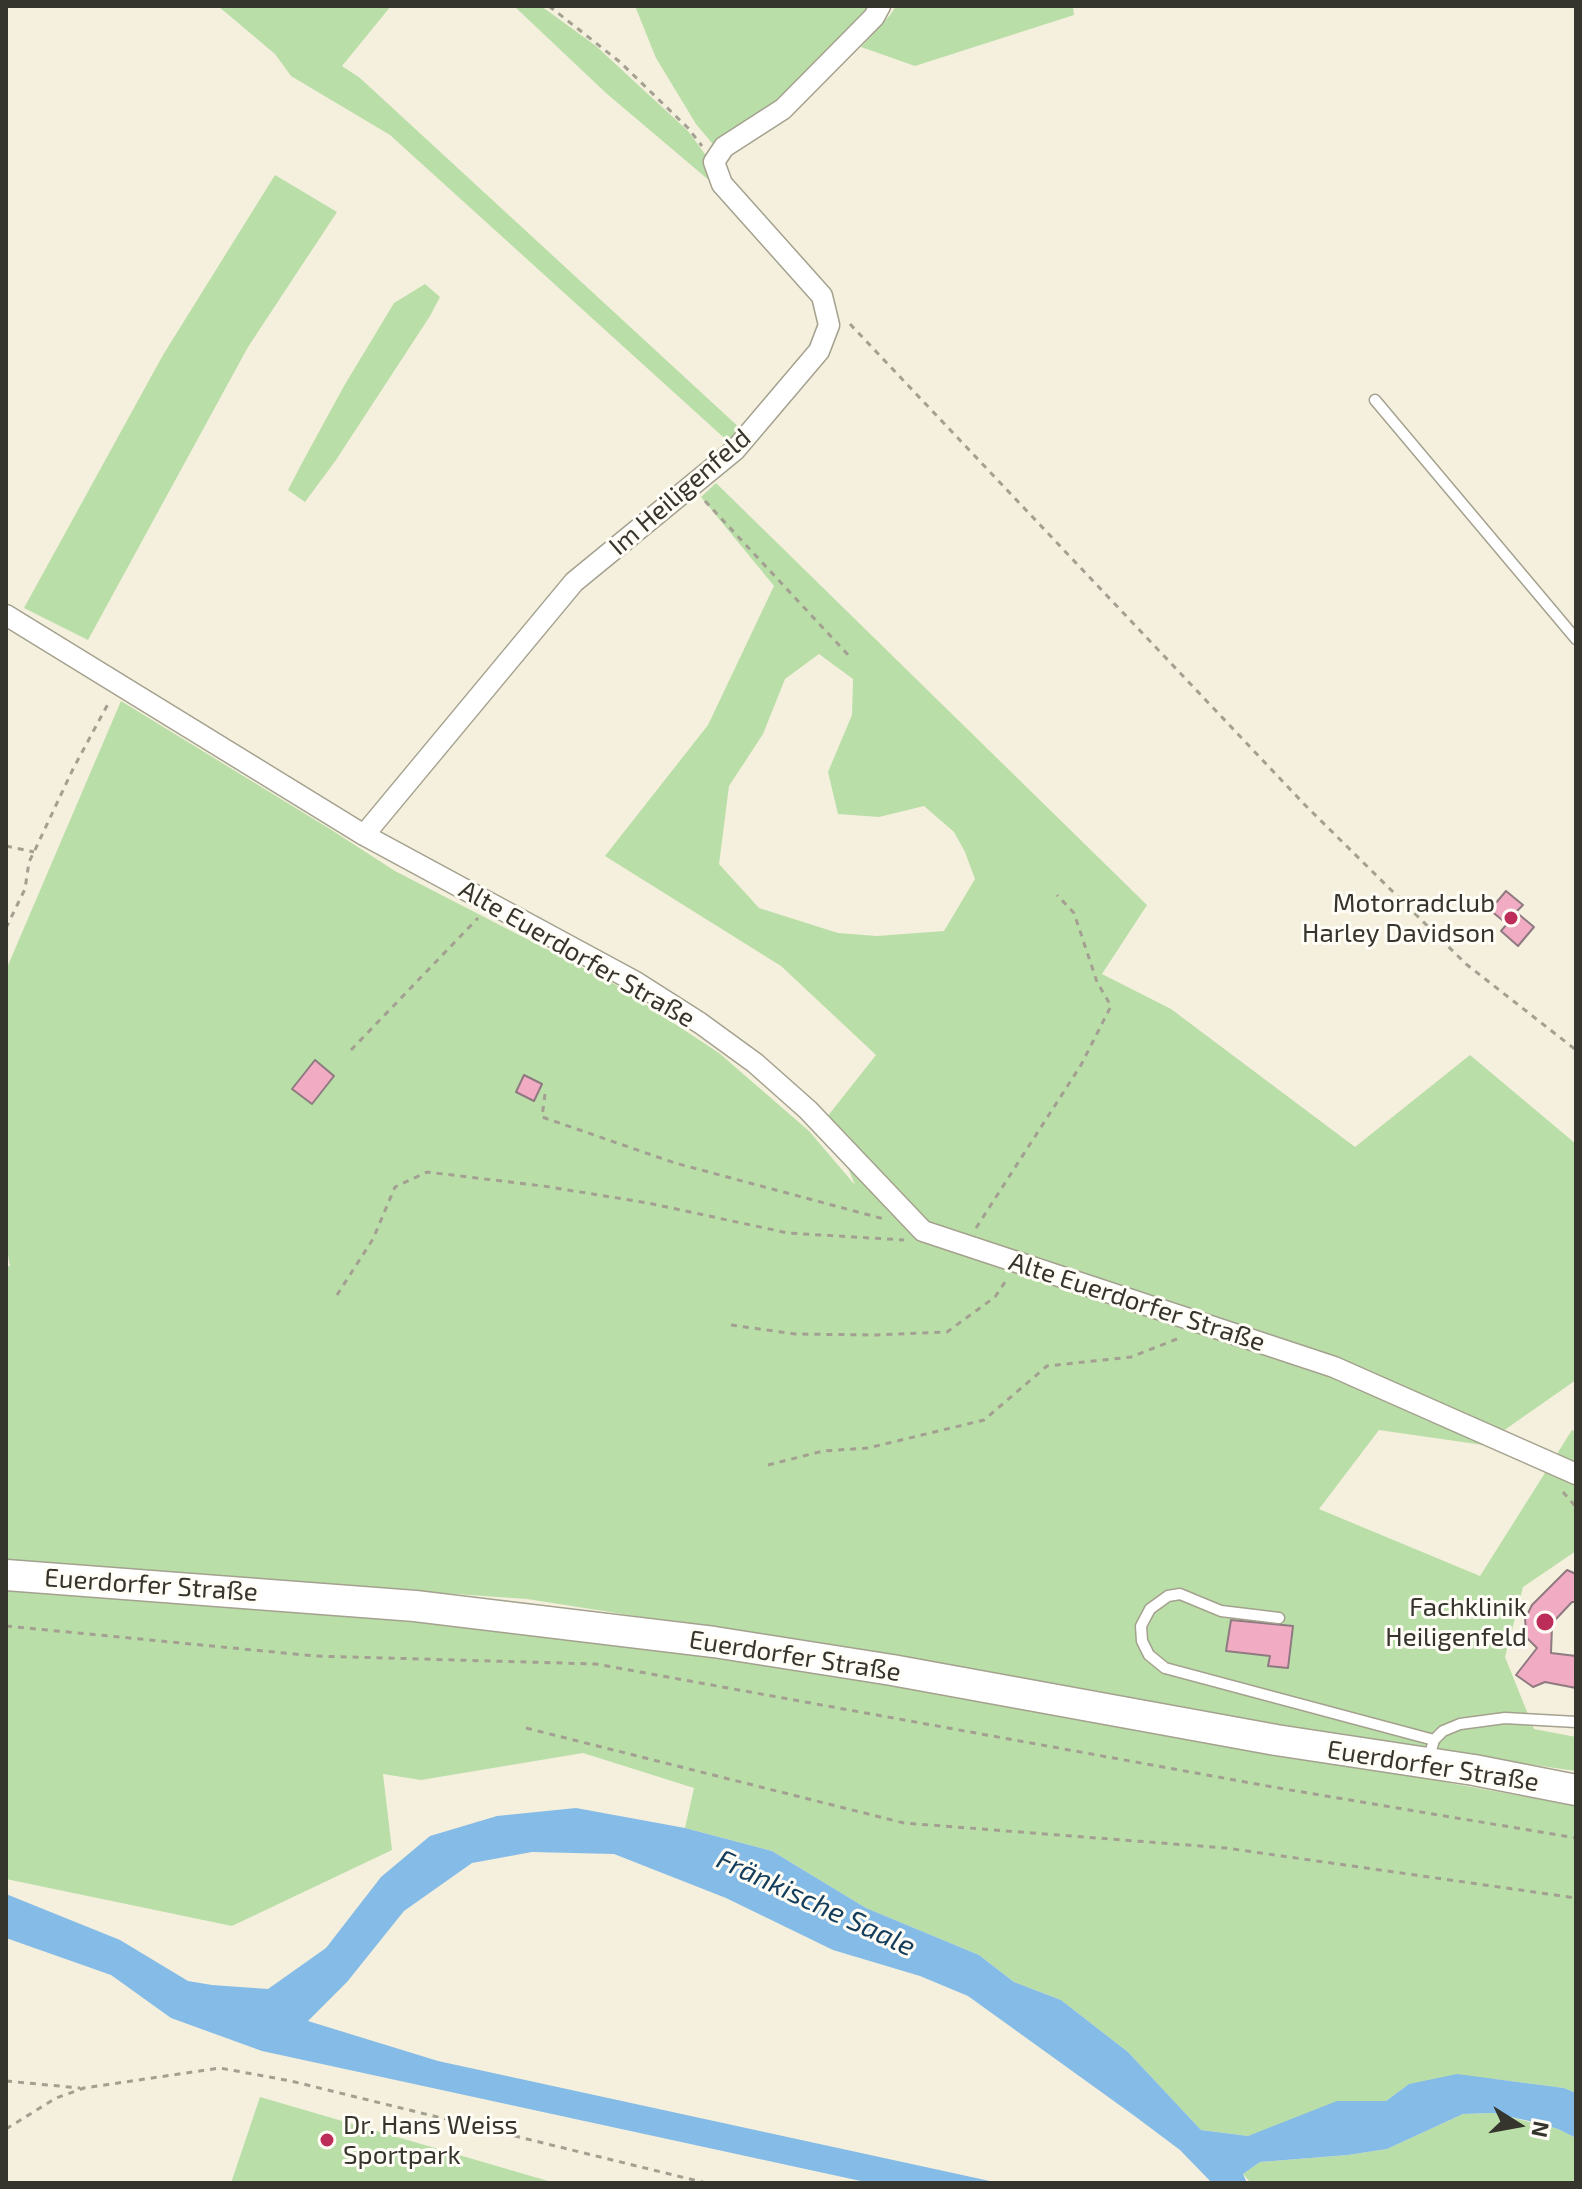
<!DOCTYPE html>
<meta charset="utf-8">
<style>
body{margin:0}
#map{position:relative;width:1582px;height:2189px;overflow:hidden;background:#f4f0dd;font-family:"Exo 2",sans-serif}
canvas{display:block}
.frame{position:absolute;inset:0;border:8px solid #36352d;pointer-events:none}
.north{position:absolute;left:1478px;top:2085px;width:80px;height:80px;-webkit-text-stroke:6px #fffdf5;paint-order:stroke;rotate:101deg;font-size:22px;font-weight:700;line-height:32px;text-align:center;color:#36352d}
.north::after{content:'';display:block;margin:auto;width:28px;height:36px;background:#36352d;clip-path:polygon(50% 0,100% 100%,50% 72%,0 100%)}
</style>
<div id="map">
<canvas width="1582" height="2189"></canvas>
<div class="frame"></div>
<div class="north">N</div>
</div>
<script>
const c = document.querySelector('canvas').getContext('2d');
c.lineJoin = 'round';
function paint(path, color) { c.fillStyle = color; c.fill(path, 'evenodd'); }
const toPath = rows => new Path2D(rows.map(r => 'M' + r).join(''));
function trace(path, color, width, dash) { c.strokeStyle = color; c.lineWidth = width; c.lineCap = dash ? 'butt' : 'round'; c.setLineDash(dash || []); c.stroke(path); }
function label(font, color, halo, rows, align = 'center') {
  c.font = font + ' "Exo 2",sans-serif'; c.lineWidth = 6; c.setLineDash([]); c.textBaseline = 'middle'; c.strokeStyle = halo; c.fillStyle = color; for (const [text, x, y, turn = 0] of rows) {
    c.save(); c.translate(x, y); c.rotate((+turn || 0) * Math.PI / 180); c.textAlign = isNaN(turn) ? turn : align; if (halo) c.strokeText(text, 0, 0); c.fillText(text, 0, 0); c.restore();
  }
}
const green = toPath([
 [218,6,391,6,342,66,360,78,742,430,732,445,390,135,291,76,275,54],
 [514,6,541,6,596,46,688,131,710,161,711,182,606,93],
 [635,6,873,6,793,93,717,149,696,124,656,58],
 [896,6,1073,6,1074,15,915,66,861,47,891,14],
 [275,175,337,212,248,347,88,640,24,608,163,355],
 [425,284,440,297,430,316,336,460,305,502,288,490,302,463,344,386,394,303],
 [716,483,1147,905,1102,974,1171,1009,1355,1147,1470,1055,1576,1144,1576,1380,1483,1445,1379,1430,1319,1509,1480,1576,1572,1430,1576,1432,1576,1551,1523,1587,1505,1657,1534,1729,1576,1737,1576,1771,1352,1739,967,1668,527,1599,6,1563,6,1267,10,1266,6,1244,6,970,121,701,330,829,395,871,616,985,719,1053,809,1131,855,1185,827,1117,876,1055,781,966,605,856,708,725,774,586,701,497],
 [819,654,853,679,852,715,828,772,838,814,879,817,924,806,954,832,965,852,975,879,944,931,877,936,838,933,759,908,719,864,729,786,763,734,785,679],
 [6,1586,488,1627,916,1686,1576,1806,1576,2093,1564,2088,1495,2079,1409,2084,1386,2101,1278,2126,1248,2136,1201,2130,1128,2052,1061,2000,1014,1982,979,1955,866,1908,772,1851,685,1828,694,1788,583,1753,421,1780,383,1774,392,1850,232,1926,6,1879],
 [260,2097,555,2183,231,2183],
 [1493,2113,1558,2129,1576,2138,1576,2183,1251,2183,1243,2174,1260,2162,1348,2155,1387,2149,1463,2114]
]);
const water = toPath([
 [576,1808,685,1828,772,1851,866,1908,979,1955,1014,1982,1061,2000,1128,2052,1201,2130,1248,2136,1337,2101,1386,2101,1409,2084,1457,2074,1564,2088,1576,2093,1576,2138,1558,2129,1529,2121,1493,2113,1463,2114,1387,2149,1348,2155,1260,2162,1243,2174,1247,2183,1212,2183,1180,2150,1136,2117,968,1996,920,1976,833,1950,726,1898,614,1854,532,1852,472,1863,404,1911,347,1982,308,2021,438,2061,999,2183,870,2183,262,2051,171,2018,111,1975,6,1938,6,1894,120,1940,188,1981,212,1985,268,1989,326,1948,381,1877,430,1836,497,1816]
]);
const building = toPath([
 [1506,891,1523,905,1516,912,1534,927,1518,946,1501,931,1507,924,1490,910,1506,891],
 [315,1060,334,1076,312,1104,292,1089,315,1060],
 [524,1075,542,1084,534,1101,516,1092,524,1075],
 [1567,1570,1576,1574,1576,1602,1572,1602,1556,1619,1552,1626,1551,1653,1576,1656,1576,1688,1545,1682,1533,1687,1516,1675,1537,1648,1527,1638,1525,1619,1532,1605,1567,1570],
 [1231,1620,1293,1626,1288,1668,1268,1666,1270,1656,1226,1651,1231,1620]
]);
const path = toPath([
 [549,6,620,62,688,128,702,146],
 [850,324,1305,805,1466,964,1576,1050],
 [705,501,851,658],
 [6,846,34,852],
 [6,928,25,889,29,862,34,852,73,769,109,702],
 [351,1050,478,918],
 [545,1094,542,1117,675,1163,884,1219],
 [976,1228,1081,1065,1111,1006,1097,982,1074,913,1057,895],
 [337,1295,373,1239,395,1187,427,1172,543,1186,648,1203,788,1233,904,1240],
 [731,1325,795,1334,876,1335,947,1332,995,1297,1007,1279],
 [768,1465,823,1451,868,1448,984,1420,1047,1366,1131,1357,1182,1337],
 [1563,1492,1576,1507],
 [6,1626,315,1656,596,1664,1284,1789,1576,1838],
 [526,1728,904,1823,1226,1848,1576,1898],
 [6,2081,80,2088],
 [6,2129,56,2098,84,2088,220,2068,291,2081,706,2183]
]);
const lane = toPath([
 [1375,400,1576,639],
 [1279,1618,1221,1611,1180,1594,1168,1596,1150,1609,1141,1626,1142,1641,1149,1655,1165,1668,1434,1740],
 [1428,1761,1434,1740,1443,1731,1460,1724,1505,1718,1576,1722]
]);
const street = toPath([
 [6,615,364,835,634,981,700,1023,755,1063,808,1110,923,1231,1334,1367,1576,1474],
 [364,835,574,582,735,450,819,351,829,325,822,296,722,184,714,162,724,147,783,109,874,17,880,6]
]);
const primary = toPath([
 [6,1575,415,1606,714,1642,892,1670,1276,1740,1474,1770,1576,1790]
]);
const markers = [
 [1511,918,8,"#bc2d59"],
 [1545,1622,10,"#bc2d59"],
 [327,2140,8,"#bc2d59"]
];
const streetNames = [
 ["Im Heiligenfeld",680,492,-41],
 ["Alte Euerdorfer Straße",577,954,30],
 ["Alte Euerdorfer Straße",1137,1302,18],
 ["Euerdorfer Straße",151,1585,4],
 ["Euerdorfer Straße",795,1656,9],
 ["Euerdorfer Straße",1433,1766,9]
];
const poiNames = [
 ["Motorradclub",1495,903],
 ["Harley Davidson",1495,933],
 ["Fachklinik",1527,1607],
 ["Heiligenfeld",1527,1637],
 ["Dr. Hans Weiss",343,2125,"left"],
 ["Sportpark",343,2155,"left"]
];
const waterNames = [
 ["Fränkische Saale",816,1903,25]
];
paint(green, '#badea8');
paint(water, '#85bbe7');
paint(building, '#f1acc3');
trace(building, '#8e7a80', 2);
trace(lane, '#a4a18e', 13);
trace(street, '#a4a18e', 23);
trace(primary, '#a4a18e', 33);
trace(path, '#a3a092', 3, [6, 6]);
trace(lane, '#fff', 10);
trace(street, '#fff', 20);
trace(primary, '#fff', 30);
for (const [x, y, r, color] of markers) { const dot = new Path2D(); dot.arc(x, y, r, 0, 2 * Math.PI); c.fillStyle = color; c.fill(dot); trace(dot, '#fffdf5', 3); }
label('26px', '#36352d', '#fffdf5', streetNames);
label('26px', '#36352d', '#fffdf5', poiNames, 'right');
label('italic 28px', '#143d5b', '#fffdf5', waterNames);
</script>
